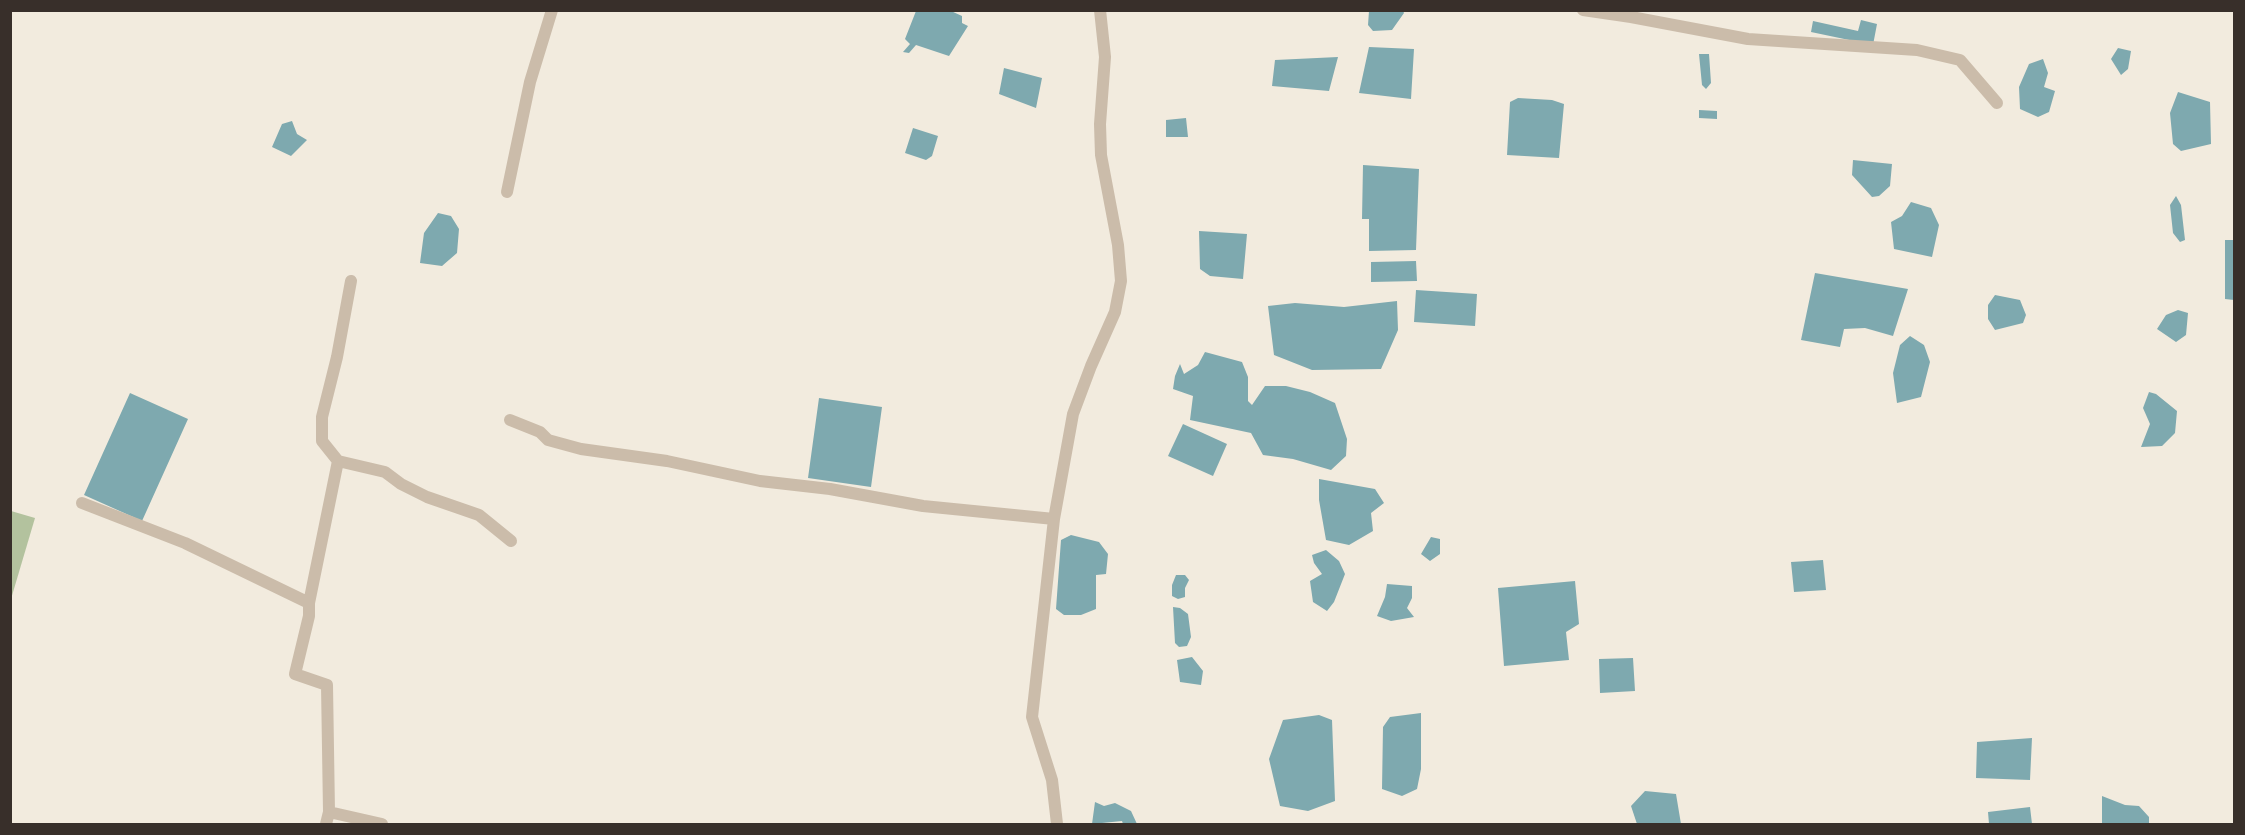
<!DOCTYPE html>
<style>
body{margin:0}
#map{position:relative;width:2245px;height:835px;overflow:hidden;background:#f2ebde;font-family:Overpass,sans-serif}
canvas{display:block}
.frame{position:absolute;inset:0;border:12px solid #382f2a;pointer-events:none}
</style>
<div id="map">
<canvas width="2245" height="835"></canvas>
<div class="frame"></div>
</div>
<script>
const c = document.querySelector('canvas').getContext('2d');
c.lineJoin = 'round';
function paint(path, color) { c.fillStyle = color; c.fill(path, 'evenodd'); }
const toPath = rows => new Path2D(rows.map(r => 'M' + r).join(''));
function trace(path, color, width, dash) { c.strokeStyle = color; c.lineWidth = width; c.lineCap = dash ? 'butt' : 'round'; c.setLineDash(dash || []); c.stroke(path); }
const green = toPath([
 [11,511,35,518,11,599,10,511]
]);
const water = toPath([
 [916,11,951,11,962,16,962,23,968,26,949,56,916,45,909,53,903,52,910,44,905,39],
 [1369,11,1403,11,1404,13,1392,30,1373,31,1368,25],
 [1861,20,1877,24,1873,45,1811,32,1813,21,1858,31],
 [1369,47,1414,49,1411,99,1359,93],
 [2118,48,2131,51,2128,69,2121,75,2111,59],
 [1699,54,1709,54,1711,83,1706,89,1702,85],
 [1338,57,1329,91,1272,86,1275,60],
 [2043,59,2048,73,2044,87,2055,91,2049,112,2038,117,2020,109,2019,87,2029,64],
 [1004,68,1042,78,1036,108,999,94],
 [2178,92,2210,102,2211,144,2181,151,2173,144,2170,113],
 [1518,98,1552,100,1564,104,1559,158,1507,155,1510,102],
 [1699,110,1717,111,1717,119,1699,118],
 [1186,118,1188,137,1166,137,1166,120],
 [292,121,297,134,307,140,291,156,272,147,282,124],
 [913,128,938,136,932,156,926,160,905,153],
 [1853,160,1892,164,1890,186,1879,196,1872,197,1852,175],
 [1363,165,1419,169,1416,250,1369,251,1369,219,1362,219],
 [2176,196,2181,205,2185,240,2180,242,2173,233,2170,205],
 [1911,202,1931,208,1939,225,1932,257,1894,249,1891,222,1902,216],
 [438,213,451,216,459,229,457,253,442,266,420,263,424,233],
 [1199,231,1247,234,1243,279,1210,276,1200,269],
 [2225,240,2234,240,2234,300,2225,299],
 [1416,261,1417,281,1371,282,1371,262],
 [1815,273,1908,289,1893,336,1865,328,1844,329,1840,347,1801,340],
 [1416,290,1477,294,1475,326,1414,322],
 [1995,295,2020,300,2026,315,2023,323,1995,330,1988,319,1988,305],
 [1397,301,1398,330,1381,369,1312,370,1274,355,1268,306,1295,303,1344,307],
 [2178,310,2188,313,2186,335,2176,342,2157,329,2166,315],
 [1910,336,1924,345,1930,362,1921,397,1897,403,1893,373,1900,345],
 [1205,352,1242,362,1248,377,1248,401,1252,405,1265,386,1286,386,1310,392,1335,403,1347,439,1346,456,1331,470,1293,459,1263,455,1251,433,1190,420,1193,396,1173,389,1175,376,1180,364,1184,374,1198,365],
 [2149,392,2156,394,2177,411,2175,433,2162,446,2141,447,2150,424,2143,408],
 [130,393,188,419,142,521,84,495],
 [819,398,882,407,871,487,808,478],
 [1183,424,1227,444,1213,476,1168,456],
 [1319,479,1375,489,1384,503,1371,513,1373,531,1349,545,1326,540,1319,500],
 [1071,535,1099,542,1108,554,1106,574,1096,575,1096,609,1081,615,1064,615,1056,609,1061,540],
 [1431,537,1440,539,1440,554,1430,561,1421,554],
 [1326,550,1339,561,1345,574,1334,602,1327,611,1313,602,1310,581,1322,574,1314,563,1312,555],
 [1823,560,1826,590,1794,592,1791,562],
 [1176,575,1185,575,1189,580,1185,588,1185,597,1178,599,1172,596,1172,585],
 [1575,581,1579,624,1566,632,1569,660,1504,666,1498,588],
 [1387,584,1412,586,1412,598,1407,608,1414,617,1391,621,1377,616,1385,597],
 [1173,607,1180,608,1188,614,1191,637,1187,646,1179,647,1175,643],
 [1192,657,1203,671,1201,685,1180,682,1177,660],
 [1633,658,1635,691,1600,693,1599,659],
 [1421,713,1421,769,1417,789,1402,796,1382,789,1383,727,1390,717],
 [1319,715,1332,720,1335,801,1308,811,1280,806,1269,759,1283,720],
 [2032,738,2030,780,1976,778,1977,742],
 [1645,791,1676,794,1681,824,1637,824,1631,806],
 [2102,796,2125,805,2139,806,2149,817,2149,824,2102,824],
 [1095,802,1104,806,1115,803,1131,811,1137,824,1123,824,1122,821,1092,824],
 [2030,807,2032,824,1989,824,1988,812]
]);
const minor = toPath([
 [1583,10,1631,17,1748,39,1917,50,1960,60,1997,103],
 [507,192,530,82,552,10],
 [351,281,337,357,322,417,322,441,338,461,385,472,401,484,427,497,479,515,511,541],
 [510,420,540,432,548,440,581,449,667,461,760,481,830,489,923,506,1054,519],
 [82,503,185,543,309,603],
 [329,812,382,824],
 [326,824,329,812,327,685,295,674,309,616,309,603,338,461],
 [1057,824,1052,780,1032,717,1054,519,1073,414,1091,366,1115,312,1121,281,1118,245,1101,155,1100,124,1105,57,1100,10]
]);
paint(green, '#b3c29e');
paint(water, '#7ea9af');
trace(minor, '#cbbcaa', 12);
</script>
